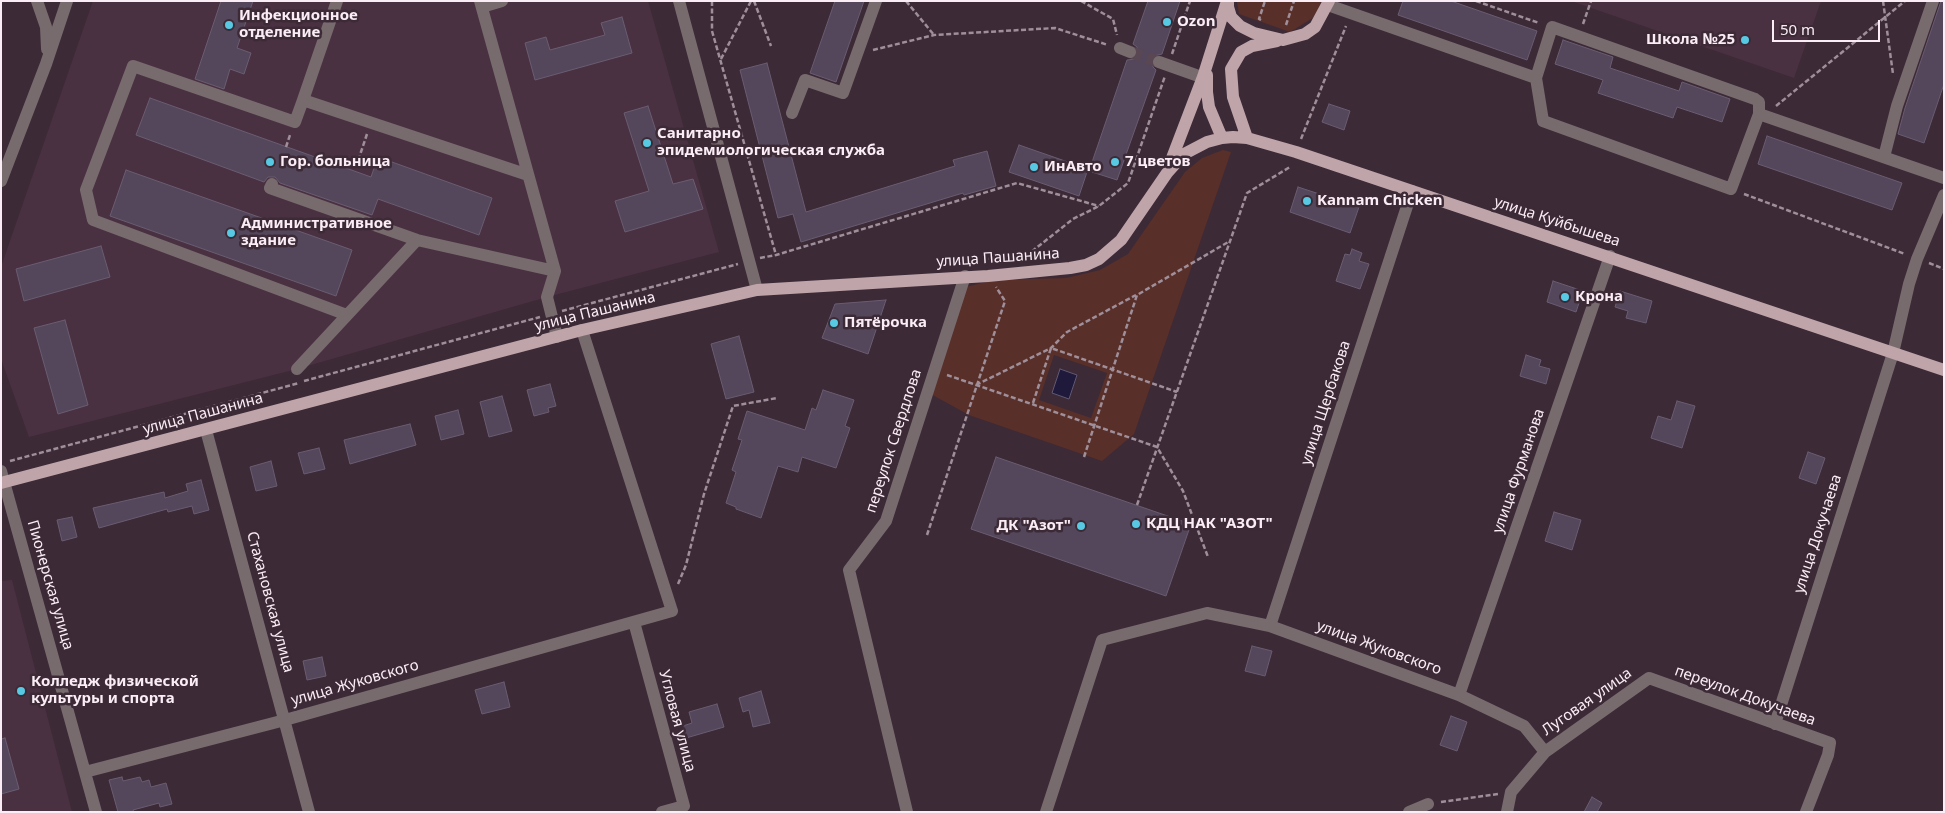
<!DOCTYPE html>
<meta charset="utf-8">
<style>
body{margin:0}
#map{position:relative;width:1945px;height:813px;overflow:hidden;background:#3d2a37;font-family:"Noto Sans",sans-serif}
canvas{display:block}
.frame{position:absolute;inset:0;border:2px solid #faedf5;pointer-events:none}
.scale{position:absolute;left:1772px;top:20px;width:108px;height:22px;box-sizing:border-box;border:2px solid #faedf5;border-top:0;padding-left:6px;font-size:15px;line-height:18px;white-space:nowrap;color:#faedf5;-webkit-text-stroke:4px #3d2a37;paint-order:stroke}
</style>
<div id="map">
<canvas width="1945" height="813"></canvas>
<div class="frame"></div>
<div class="scale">50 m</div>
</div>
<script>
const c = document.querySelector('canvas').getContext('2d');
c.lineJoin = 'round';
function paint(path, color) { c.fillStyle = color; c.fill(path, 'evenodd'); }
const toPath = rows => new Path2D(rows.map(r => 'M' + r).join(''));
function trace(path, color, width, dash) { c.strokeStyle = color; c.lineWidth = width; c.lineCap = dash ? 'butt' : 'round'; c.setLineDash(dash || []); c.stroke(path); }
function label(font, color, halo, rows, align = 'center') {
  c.font = font + ' "Noto Sans",sans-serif'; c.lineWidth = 5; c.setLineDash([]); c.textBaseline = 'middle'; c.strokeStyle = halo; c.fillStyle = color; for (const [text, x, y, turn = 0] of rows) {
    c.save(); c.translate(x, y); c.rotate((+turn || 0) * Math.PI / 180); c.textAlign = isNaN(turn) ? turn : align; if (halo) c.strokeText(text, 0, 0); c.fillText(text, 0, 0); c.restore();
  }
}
const built = toPath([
 [93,1,648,1,719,252,547,297,297,369,29,437,1,359,1,267],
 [1571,1,1821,1,1794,78],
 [12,580,72,812,1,812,1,581]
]);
const green = toPath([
 [1237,1,1321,1,1316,16,1290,32,1239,14],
 [1223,150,1231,152,1134,434,1102,461,969,415,929,393,966,287,994,280,1066,278,1100,270,1128,254,1185,172,1202,158],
 [1054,355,1107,373,1091,418,1039,400]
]);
const water = toPath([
 [1060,369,1077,375,1069,399,1052,393,1060,369]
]);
const building = toPath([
 [221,1,253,1,237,48,251,53,244,74,230,69,224,89,195,79,221,1],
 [835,1,864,1,836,82,810,73,835,1],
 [1148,1,1180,1,1162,54,1154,56,1151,60,1153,67,1156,70,1117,180,1089,171,1127,60,1135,59,1138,55,1137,47,1133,44,1148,1],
 [1403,1,1451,1,1537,31,1527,60,1398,15,1403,1],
 [1941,1,1944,1,1944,84,1924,143,1898,134,1905,108,1941,1],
 [622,17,632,53,535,80,525,43,546,37,550,50,605,35,601,23,622,17],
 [1563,40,1613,57,1610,68,1679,91,1682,82,1730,99,1722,122,1677,107,1673,118,1598,93,1603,80,1555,64,1563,40],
 [767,63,806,212,955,166,953,160,987,151,996,186,964,195,963,193,801,242,793,214,778,218,740,70,767,63],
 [150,98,371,177,378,157,492,198,479,235,378,199,372,215,280,183,275,177,268,177,264,182,136,135,150,98],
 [1329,104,1350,111,1344,130,1322,122,1329,104],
 [648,106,673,184,693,179,703,209,625,232,615,201,649,191,624,113,648,106],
 [1767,136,1902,183,1892,210,1758,164,1767,136],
 [1019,145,1088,169,1079,196,1009,172,1019,145],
 [126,170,352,250,336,296,110,216,126,170],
 [1298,187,1359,207,1350,233,1290,212,1298,187],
 [101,246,110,277,24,301,16,269,101,246],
 [1352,249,1362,253,1359,261,1369,264,1360,289,1336,281,1345,254,1350,255,1352,249],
 [1553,281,1583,291,1576,312,1547,302,1553,281],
 [1620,291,1652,301,1646,323,1626,318,1628,311,1615,307,1620,291],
 [886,300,868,354,822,338,835,304,886,300],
 [65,320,88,405,58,414,34,328,65,320],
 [739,336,754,392,726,399,711,344,739,336],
 [1526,355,1541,360,1539,366,1550,369,1546,384,1520,376,1526,355],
 [550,384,556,406,548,408,549,412,534,416,527,390,550,384],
 [823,390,854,400,845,426,850,428,836,468,802,457,798,472,778,466,761,518,736,509,736,507,726,503,736,472,732,470,742,440,738,439,747,411,805,430,812,408,816,410,823,390],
 [502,396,512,431,489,437,480,402,502,396],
 [1677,401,1695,406,1682,448,1651,438,1658,416,1671,420,1677,401],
 [458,410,464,434,441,440,435,416,458,410],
 [410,424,416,445,350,464,344,440,410,424],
 [319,448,325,469,304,474,298,453,319,448],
 [1808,452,1825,458,1816,484,1799,478,1808,452],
 [996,457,1191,524,1166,596,971,529,996,457],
 [271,461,277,486,256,491,250,467,271,461],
 [201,480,209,510,194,514,192,506,168,512,167,509,99,528,93,508,164,492,165,498,188,491,186,484,201,480],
 [1554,512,1581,520,1572,550,1545,541,1554,512],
 [72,517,77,537,62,541,57,520,72,517],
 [1252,646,1272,651,1265,676,1245,671,1252,646],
 [322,657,326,676,307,680,303,661,322,657],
 [504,682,510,707,482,714,475,690,504,682],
 [761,691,770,723,753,727,749,710,743,712,739,698,761,691],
 [717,704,724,727,686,738,683,726,692,723,689,712,717,704],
 [1451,716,1467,722,1457,751,1440,745,1451,716],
 [5,738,19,789,1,794,1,739,5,738],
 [122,777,123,781,140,777,142,782,149,780,151,787,166,783,172,804,160,807,159,803,133,810,134,812,118,812,109,780,122,777],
 [1592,797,1602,803,1597,812,1584,812,1592,797]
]);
const minorTunnel = toPath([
 [1130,52,1159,62]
]);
const path = toPath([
 [712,1,712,31,776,255],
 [754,1,771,46],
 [906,1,934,35],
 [1081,1,1113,19,1117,35],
 [1476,1,1539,23],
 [1883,1,1893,74],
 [1261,20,1259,19,1265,1],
 [1583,24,1591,1],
 [1286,25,1294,1],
 [873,50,934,35,1055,28,1108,45],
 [1172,54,1190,1],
 [721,59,751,1],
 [1776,106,1905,1],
 [367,134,358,161,375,167],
 [1301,139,1346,26],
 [286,147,290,135],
 [1744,194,1905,254],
 [760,258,776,255,1017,183,1099,206],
 [1929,263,1944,269],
 [986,264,986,259,1026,256,1073,219,1099,206,1128,183,1165,76],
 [562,311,738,264],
 [947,375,1157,447,1183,491,1208,557],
 [304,381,540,317],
 [976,385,1051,348,1067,332,1136,295],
 [1033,403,1051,348,1177,392],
 [1084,457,1137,295,1230,241],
 [10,461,299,383],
 [1137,505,1247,193,1290,167],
 [927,535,1005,301,996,287],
 [678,584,686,565,704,494,733,406,777,398],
 [1441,802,1498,794]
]);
const minor = toPath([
 [37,1,46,27,47,49],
 [337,1,303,100,528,175],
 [480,1,555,271,547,297,557,337],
 [679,1,757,290],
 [1328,5,1536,78,1543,121,1731,189,1759,114],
 [482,7,502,1],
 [1120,48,1130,52],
 [1159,62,1207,79],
 [1536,78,1552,27,1755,99,1759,102,1759,114,1944,178],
 [303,100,295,122,133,66,86,190,93,220,347,315],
 [792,113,805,80,843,93,876,1],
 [1884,157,1897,106,1933,1],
 [1,181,46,64,67,1],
 [272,184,270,188,417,240,555,271],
 [297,369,417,240],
 [206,430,309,812],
 [1,471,96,812],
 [634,622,684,806,662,812],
 [1270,626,1412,191],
 [1459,695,1610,256],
 [1775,724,1893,353,1909,284,1917,259,1944,195],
 [85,772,285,720,672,611,582,330],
 [907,812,849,570,886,521,965,276],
 [1046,812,1102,640,1207,613,1270,626,1459,695,1524,726,1545,752],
 [1409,812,1428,804],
 [1507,812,1511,792,1545,752,1649,678,1830,743,1828,755,1806,812]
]);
const major = toPath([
 [1228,1,1228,7,1231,17,1240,26,1254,33,1283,40,1305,34,1315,27,1329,1],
 [1207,75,1207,92,1209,107,1222,138],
 [1247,138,1233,97,1231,69,1241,52,1252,46,1277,41],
 [1169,166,1203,77,1227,1],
 [1,483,582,330,757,290,988,276,1070,268,1086,265,1099,259,1121,240,1167,173,1184,154,1207,142,1222,138,1233,137,1247,138,1296,152,1944,370]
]);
const markers = [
 [1167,22,5,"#57c9e3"],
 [229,25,5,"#57c9e3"],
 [1745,40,5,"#57c9e3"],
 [647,143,5,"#57c9e3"],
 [270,162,5,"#57c9e3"],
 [1115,162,5,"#57c9e3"],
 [1034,167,5,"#57c9e3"],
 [1307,201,5,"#57c9e3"],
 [231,233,5,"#57c9e3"],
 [1565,297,5,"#57c9e3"],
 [834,323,5,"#57c9e3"],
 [1136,524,5,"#57c9e3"],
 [1081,526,5,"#57c9e3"],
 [21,691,5,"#57c9e3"]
];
const poiNames = [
 ["Инфекционное",239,16],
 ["отделение",239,33],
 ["Ozon",1177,22],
 ["Школа №25",1735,40,"right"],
 ["Санитарно",657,134],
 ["эпидемиологическая служба",657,151],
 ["Гор. больница",280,162],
 ["7 цветов",1125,162],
 ["ИнАвто",1044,167],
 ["Kannam Chicken",1317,201],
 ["Административное",241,224],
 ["здание",241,241],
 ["Крона",1575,297],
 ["Пятёрочка",844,323],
 ["КДЦ НАК \"АЗОТ\"",1146,524],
 ["ДК \"Азот\"",1071,526,"right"],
 ["Колледж физической",31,682],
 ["культуры и спорта",31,699]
];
const streetNames = [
 ["улица Куйбышева",1557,222,18],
 ["улица Пашанина",998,258,-4],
 ["улица Пашанина",595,312,-14],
 ["улица Щербакова",1326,403,-72],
 ["улица Пашанина",203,414,-15],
 ["переулок Свердлова",894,441,-72],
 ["улица Фурманова",1519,471,-71],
 ["улица Докучаева",1818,534,-72],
 ["Пионерская улица",50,585,74],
 ["Стахановская улица",270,602,75],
 ["улица Жуковского",1379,648,20],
 ["улица Жуковского",355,683,-16],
 ["переулок Докучаева",1745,696,20],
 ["Луговая улица",1587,702,-35],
 ["Угловая улица",677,721,75]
];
paint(built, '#4a3142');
paint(green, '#592f29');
paint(water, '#1f193b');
trace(water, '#615973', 1);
paint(building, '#54475b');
trace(building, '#6a5c71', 1);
trace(minorTunnel, '#594754', 12, [12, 6]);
trace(path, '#9f8f9a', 2.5, [5, 2.5]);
trace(minor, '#786b6e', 12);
trace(major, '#bfa5aa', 12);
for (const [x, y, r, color] of markers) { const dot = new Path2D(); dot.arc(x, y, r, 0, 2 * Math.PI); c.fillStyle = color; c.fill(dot); trace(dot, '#3d2a37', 2); }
label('bold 15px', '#faedf5', '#3d2a37', poiNames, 'left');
label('15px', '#faedf5', '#3d2a37', streetNames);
</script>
